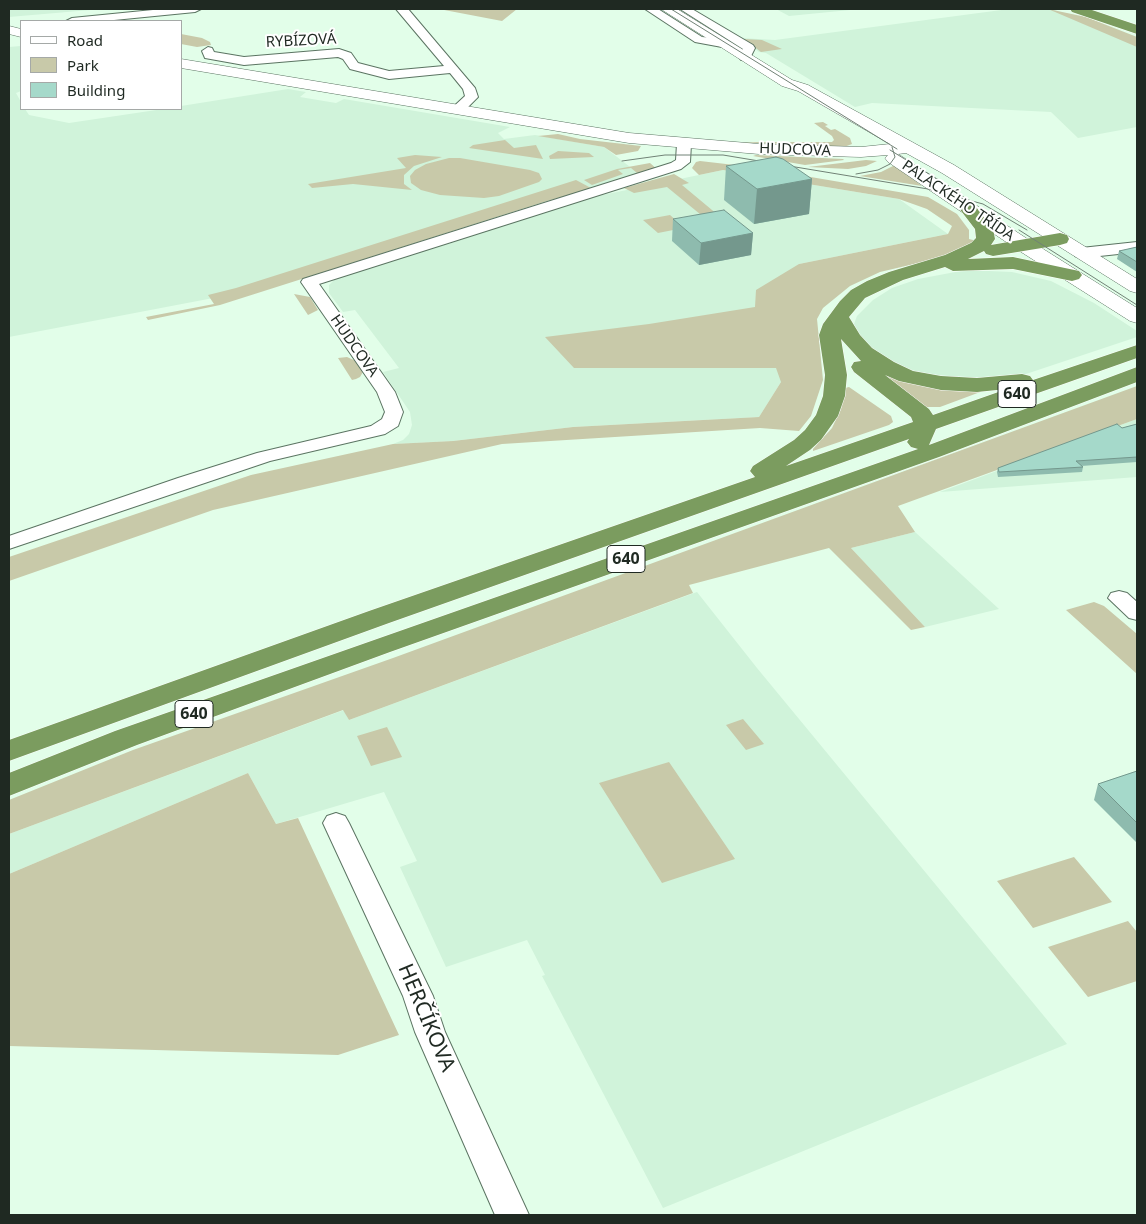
<!DOCTYPE html>
<meta charset="utf-8">
<style>
body{margin:0}
#map{position:relative;width:1146px;height:1224px;overflow:hidden;background:#e2fee9;font-family:"Noto Sans",sans-serif}
canvas{display:block}
.frame{position:absolute;inset:0;border:10px solid #1f2922;pointer-events:none}
.legend{position:absolute;left:20px;top:20px;width:162px;height:90px;box-sizing:border-box;background:#fff;border:1px solid #a5a9a7;margin:0;padding:6px 9px;list-style:none;font-size:15px;color:#1f2922}
.legend li{display:flex;align-items:center;gap:10px;height:25px}
.legend b{width:25px;border:1px solid #a5a9a7}
</style>
<div id="map">
<canvas width="1146" height="1224"></canvas>
<div class="frame"></div>
<ul class="legend">
<li><b style="height:6px;background:#fff"></b>Road</li>
<li><b style="height:14px;background:#c8c9a9"></b>Park</li>
<li><b style="height:14px;background:#a5d9ca"></b>Building</li>
</ul>
</div>
<script>
const c = document.querySelector('canvas').getContext('2d');
c.lineJoin = 'round';
function paint(path, color) { c.fillStyle = color; c.fill(path, 'evenodd'); }
const toPath = rows => new Path2D(rows.map(r => 'M' + r).join(''));
function trace(path, color, width, dash) { c.strokeStyle = color; c.lineWidth = width; c.lineCap = dash ? 'butt' : 'round'; c.setLineDash(dash || []); c.stroke(path); }
function label(font, color, halo, rows, align = 'center') {
  c.font = font + ' "Noto Sans",sans-serif'; c.lineWidth = 4; c.setLineDash([]); c.textBaseline = 'middle'; c.strokeStyle = halo; c.fillStyle = color; for (const [text, x, y, turn = 0] of rows) {
    c.save(); c.translate(x, y); c.rotate((+turn || 0) * Math.PI / 180); c.textAlign = isNaN(turn) ? turn : align; if (halo) c.strokeText(text, 0, 0); c.fillText(text, 0, 0); c.restore();
  }
}
const built = toPath([
 [9,9,102,9,9,17],
 [776,9,860,9,789,16],
 [1009,9,1052,9,1137,43,1137,127,1078,138,1051,112,872,103,855,107,766,53,759,52,741,38,775,40],
 [21,46,21,91,16,93,21,102,21,109,25,109,29,115,69,123,163,109,181,109,181,106,288,89,306,92,300,97,336,103,344,99,510,127,498,133,504,139,535,135,604,147,638,173,591,188,587,186,250,291,9,337,9,47],
 [723,170,899,199,948,234,799,264,781,382,759,417,573,427,453,441,393,444,403,440,409,434,412,425,410,412,383,372,399,368,355,310,343,312,329,293,329,285,335,279,588,198],
 [966,270,1012,272,1051,281,1094,303,1137,331,1137,337,1014,378,975,381,916,374,889,363,857,335,854,324,857,316,873,300,892,288,918,279],
 [1137,419,1137,477,940,492],
 [915,532,999,609,925,627,851,548],
 [697,592,757,668,1067,1044,663,1208,542,976,545,975,527,940,446,967,400,867,417,861,384,792,276,824,248,773,9,874,9,834,344,710,349,720]
]);
const green = toPath([
 [439,9,517,9,502,21],
 [1048,9,1086,17,1137,37,1137,47],
 [181,34,202,38,210,42,211,45,197,47,181,44],
 [744,39,762,40,782,49,761,52],
 [823,122,828,125,825,126,831,130,835,129,850,138,852,144,844,147,736,142,832,142,834,140,832,136,814,123],
 [558,134,580,139,641,146,638,151,616,155,604,147,538,136],
 [505,140,514,148,536,145,543,159,469,148,473,145],
 [558,151,589,153,594,157,550,159,549,156],
 [415,155,442,157,414,166,404,175,404,184,412,190,353,184,312,188,308,184,406,168,397,158],
 [756,155,843,159,844,160,805,165,753,156],
 [449,158,460,158,530,170,539,173,542,179,539,182,499,196,484,198,440,195,421,190,411,183,410,176,415,170,426,164],
 [866,160,877,161,866,166,848,169,808,167],
 [700,161,752,167,928,197,957,214,969,230,969,239,977,241,971,246,931,260,880,272,850,286,823,308,817,319,823,380,811,416,799,431,760,428,502,444,213,510,9,581,9,557,251,475,393,444,453,441,573,427,759,417,781,382,776,368,574,368,545,337,649,324,755,307,756,290,799,264,948,234,952,226,927,209,899,199,723,170,699,175,692,168,696,162],
 [650,163,658,170,547,201,220,305,148,320,146,317,214,304,208,295,236,288,576,180,591,188,637,173,631,168,618,170,623,174,592,185,584,180,617,169],
 [895,165,922,186,860,176,881,172],
 [674,174,689,183,682,185,724,220,658,233,643,220,670,215,680,224,706,219,667,187,634,193,624,188],
 [294,294,310,297,318,310,308,315],
 [347,357,356,361,363,372,360,377,356,379,352,380,338,358],
 [876,368,983,391,940,407,925,407],
 [1137,386,1137,419,898,506,915,532,851,548,925,627,911,630,829,548,689,585,693,593,349,720,343,710,9,834,9,800,133,750,393,658],
 [849,387,891,416,893,422,889,425,813,451,813,449,832,428,841,409,845,388],
 [1094,602,1104,606,1137,634,1137,674,1066,610],
 [743,719,764,744,746,750,726,725],
 [387,727,402,757,371,766,357,736],
 [669,762,735,859,662,883,599,783],
 [248,773,276,824,298,818,399,1035,338,1055,9,1046,9,874],
 [1074,857,1112,902,1033,928,997,881],
 [1128,921,1137,932,1137,981,1088,997,1048,947]
]);
const street = toPath([
 [163,9,201,9,195,12,104,21,66,21,72,18,163,9],
 [396,9,408,9,475,88,478,97,463,112,453,112,451,109,465,96,463,89,450,73,389,79,350,69,343,59,338,57,244,65,205,58,202,51,208,47,212,48,214,52,244,57,339,49,351,53,358,63,389,71,444,66,396,9],
 [645,9,658,9,702,37,722,39,728,43,722,47,695,42,645,9],
 [680,9,692,9,753,45,755,48,749,60,741,60,739,57,743,49,680,9],
 [684,140,691,144,690,162,681,169,319,284,395,392,403,412,398,426,385,434,270,461,9,549,9,536,178,478,257,453,371,426,382,419,385,412,377,392,301,282,303,279,671,163,676,160,677,144,684,140],
 [1137,242,1137,252,1081,258,1075,256,1073,253,1075,250,1081,248,1137,242],
 [1119,591,1127,593,1137,602,1137,620,1129,618,1108,598,1111,593,1119,591],
 [336,813,345,816,349,823,433,996,445,1032,529,1215,495,1215,415,1032,403,996,323,823,327,816,336,813]
]);
const secondary = toPath([
 [661,9,677,9,792,80,808,85,954,165,1137,279,1137,293,1130,291,942,173,906,153,898,154,1032,242,1137,308,1137,323,1130,321,1018,250,888,162,885,158,888,155,861,157,759,154,629,143,181,68,181,59,629,133,759,144,861,147,890,144,798,91,782,86,661,9],
 [9,26,21,29,21,37,9,34,9,26]
]);
const highway = toPath([
 [1070,9,1089,9,1137,25,1137,34,1072,12,1070,9],
 [967,202,973,203,993,229,995,239,991,245,1060,233,1067,235,1069,239,1067,243,1060,245,993,256,986,254,984,251,968,259,1013,257,1079,271,1082,275,1079,279,1072,281,1013,269,953,271,945,267,903,280,865,298,849,317,860,335,872,348,894,362,913,371,941,376,977,378,1022,374,1030,376,1033,380,1137,345,1137,358,936,429,929,445,1137,367,1137,382,939,457,390,652,137,745,9,796,9,773,115,731,918,449,911,447,907,442,909,439,389,623,9,761,9,740,369,611,755,477,750,471,753,466,794,440,805,430,816,415,823,396,825,375,819,335,823,324,840,301,851,290,867,281,889,272,945,255,971,243,976,238,975,229,958,207,961,203,967,202],
 [841,339,861,361,854,362,851,367,854,372,911,417,913,422,786,466,810,450,821,440,838,416,845,396,847,375,841,339],
 [885,375,899,381,941,390,977,392,1007,389,933,415,929,409,885,375]
]);
const tram = toPath([
 [671,9,897,149],
 [890,150,960,193],
 [622,161,665,155,723,155,928,189,983,204,1027,230],
 [856,174,878,170,890,164,895,157,892,147],
 [1019,230,1137,305]
]);
const wall = toPath([
 [726,166,812,179,809,214,754,224,724,200],
 [673,219,753,233,751,255,699,265,672,241],
 [1137,247,1137,272,1117,259,1119,251],
 [1137,424,1137,462,1081,466,1083,467,1082,472,998,477,997,472,998,468,1122,428],
 [1137,771,1137,843,1094,800,1098,784]
]);
const shadedWall = toPath([
 [812,179,809,214,754,224,757,189],
 [753,233,751,255,699,265,701,243]
]);
const building = toPath([
 [776,157,783,159,812,179,757,189,726,166,776,157],
 [724,210,753,233,701,243,673,219,724,210],
 [1137,247,1137,262,1119,251,1137,247],
 [1117,424,1122,428,1137,424,1137,457,1076,461,1083,467,999,472,998,468,1117,424],
 [1137,771,1137,823,1098,784,1137,771]
]);
const farStreetnames = [
 ["RYBÍZOVÁ",301,41,-3],
 ["HUDCOVA",795,150,2],
 ["PALACKÉHO TŘÍDA",958,201,34],
 ["HUDCOVA",354,346,55]
];
const shields = [
 [1017,394,38],
 [626,559,38],
 [194,714,38]
];
const shieldNames = [
 ["640",1017,394],
 ["640",626,559],
 ["640",194,714]
];
const nearStreetnames = [
 ["HERČÍKOVA",426,1018,67]
];
paint(built, '#d0f3da');
paint(green, '#c8c9a9');
trace(street, '#5b7462', 2);
trace(secondary, '#5b7462', 1);
trace(highway, '#fff', 1);
paint(street, '#fff');
paint(secondary, '#fff');
paint(highway, '#7b9c5f');
trace(tram, '#718276', 1);
paint(wall, '#8ebbae');
paint(shadedWall, '#74988d');
paint(building, '#a5d9ca');
trace(building, '#74988d', 1);
label('15px', '#1f2922', '#fff', farStreetnames);
for (const [x, y, w] of shields) { const box = new Path2D(); box.roundRect(x - w / 2, y - 13.5, w, 27, 4); c.fillStyle = '#fff'; c.fill(box); trace(box, '#1f2922', 1); }
label('bold 16px', '#1f2922', null, shieldNames);
label('21px', '#1f2922', '#fff', nearStreetnames);
</script>
